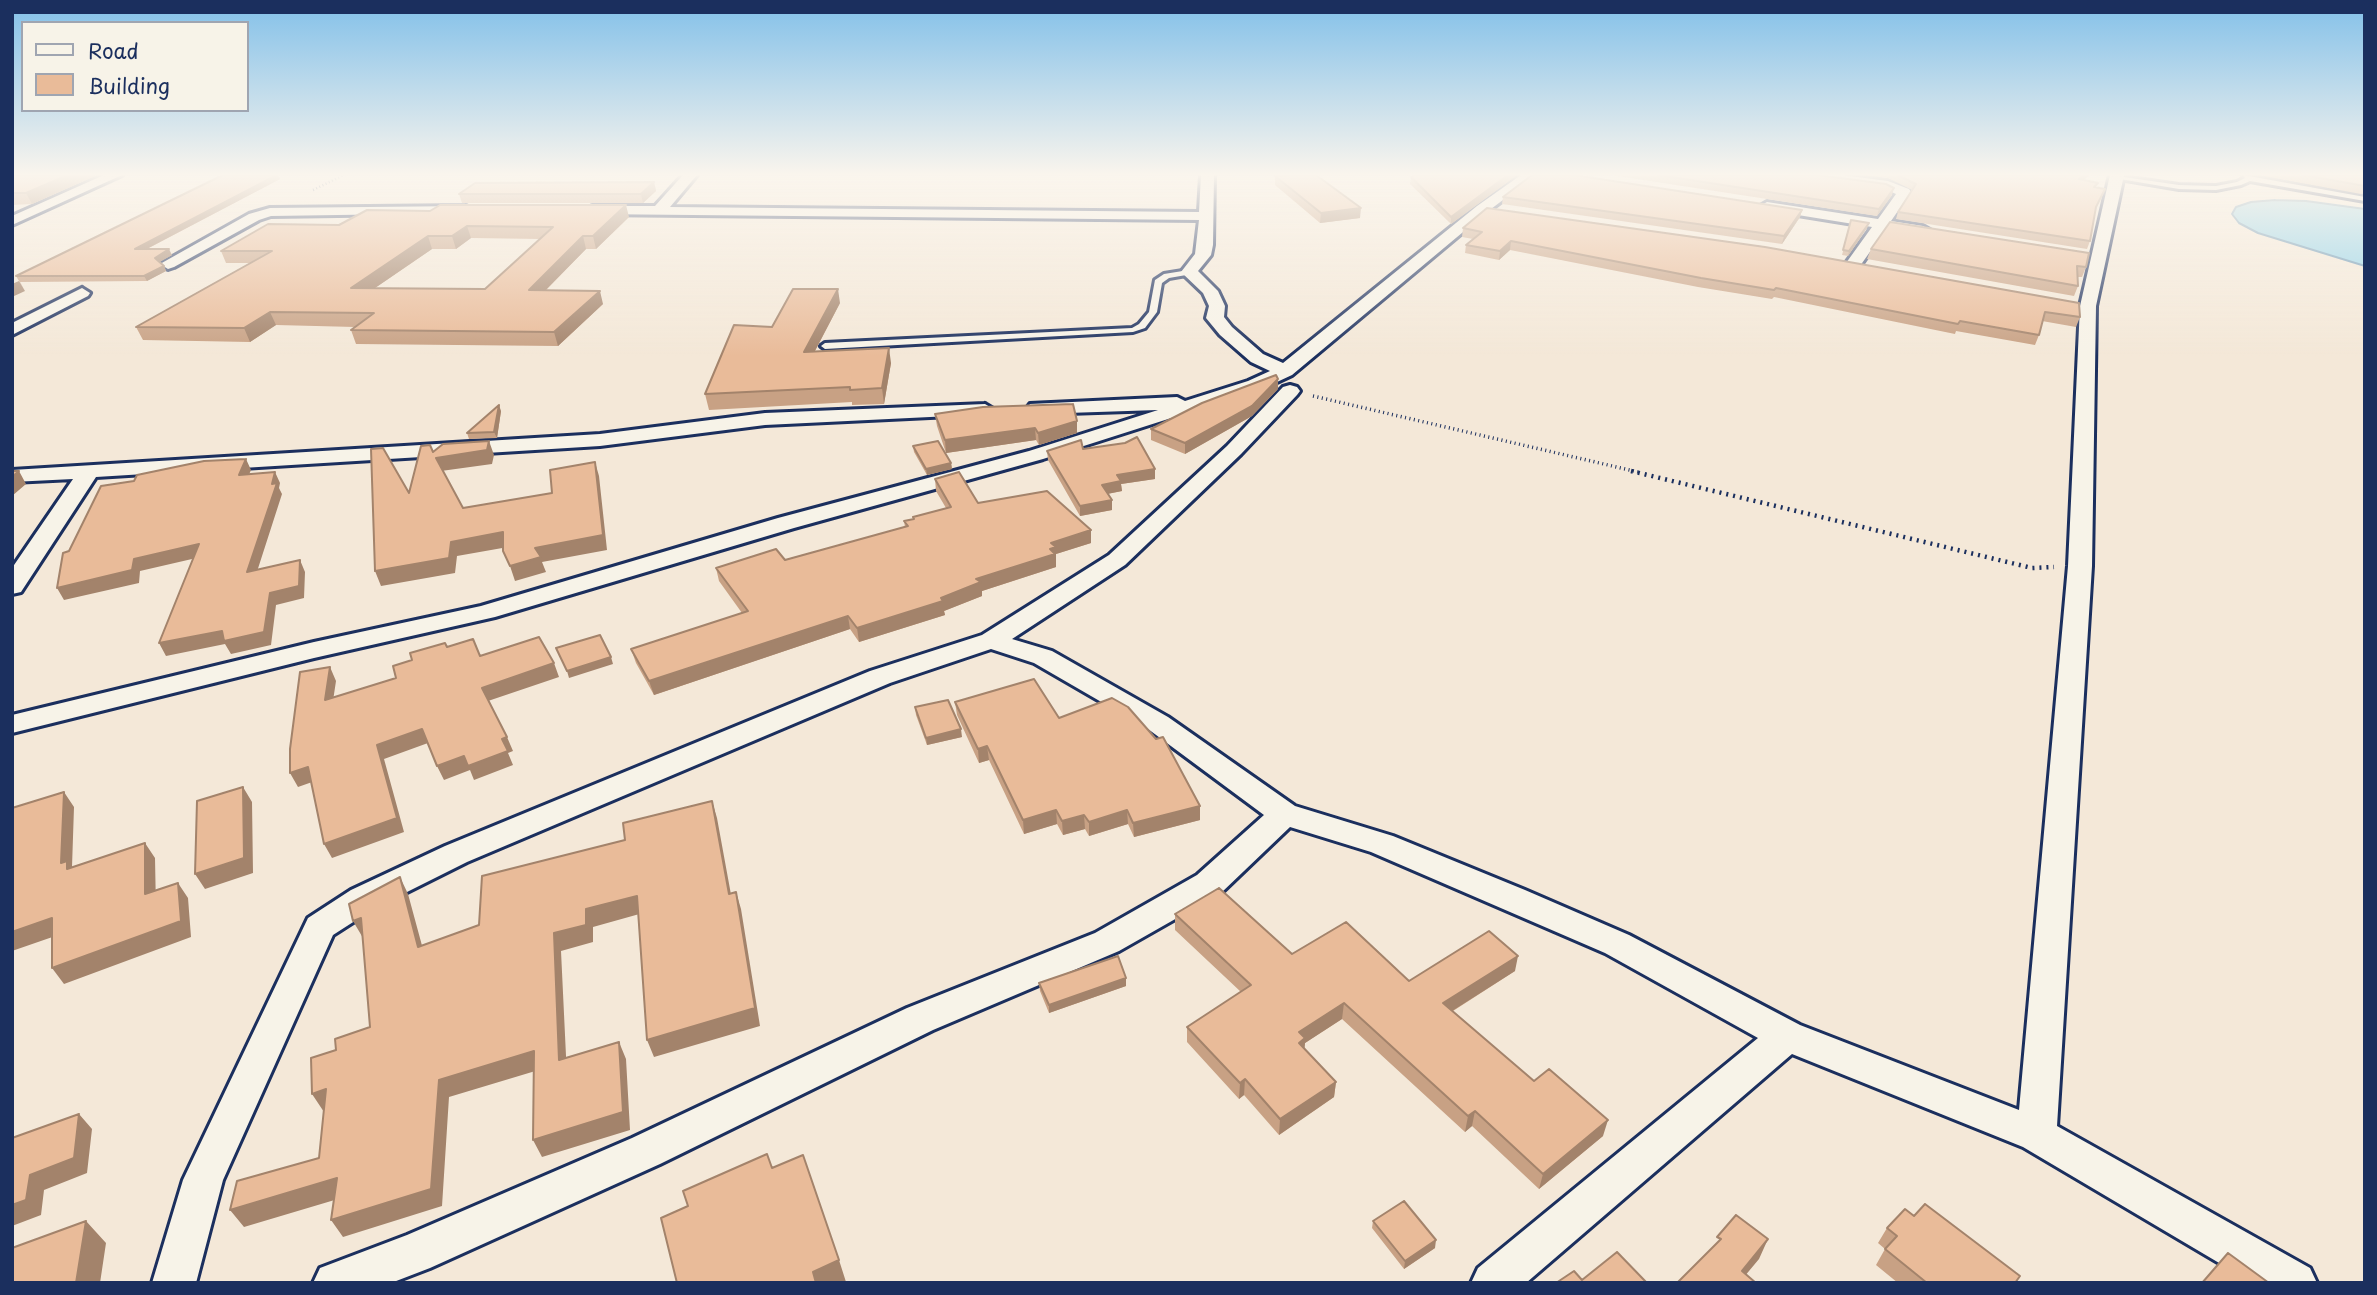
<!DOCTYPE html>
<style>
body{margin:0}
#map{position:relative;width:2377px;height:1295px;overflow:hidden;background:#f4e8d8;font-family:"Playpen Sans",sans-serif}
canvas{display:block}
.frame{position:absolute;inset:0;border:14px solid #1b2f5e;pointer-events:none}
.legend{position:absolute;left:21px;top:21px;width:228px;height:91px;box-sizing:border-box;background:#f7f3e8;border:2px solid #9fa5b1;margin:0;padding:9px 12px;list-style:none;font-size:21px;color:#1b2f5e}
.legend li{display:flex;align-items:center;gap:14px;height:35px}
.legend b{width:35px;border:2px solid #9fa5b1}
</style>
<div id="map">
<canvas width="2377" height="1295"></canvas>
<div class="frame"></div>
<ul class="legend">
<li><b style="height:9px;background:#f7f3e8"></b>Road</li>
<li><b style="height:19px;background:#e9bb99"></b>Building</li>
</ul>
</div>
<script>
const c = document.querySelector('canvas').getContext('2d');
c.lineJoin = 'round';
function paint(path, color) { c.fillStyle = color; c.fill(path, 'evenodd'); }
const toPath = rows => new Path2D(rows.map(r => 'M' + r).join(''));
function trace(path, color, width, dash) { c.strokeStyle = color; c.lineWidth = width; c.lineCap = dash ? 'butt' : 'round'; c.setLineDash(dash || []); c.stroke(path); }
const water = toPath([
 [2275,200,2306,201,2365,209,2365,266,2258,233,2239,223,2232,214,2236,207,2251,202,2275,200]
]);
const pathFar2 = toPath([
 [313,190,344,175]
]);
const pathFar1 = toPath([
 [1313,396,1638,472]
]);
const path = toPath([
 [1631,471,2032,568,2054,567]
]);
const lane = toPath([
 [2243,175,2365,197,2365,201,2250,181,2241,185,2216,190,2179,189,2114,178,2117,176,2179,185,2216,186,2237,182,2245,178,2243,175],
 [1189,270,1192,270,1192,274,1169,278,1162,283,1157,312,1145,328,1133,332,825,349,821,346,825,343,1132,328,1139,324,1149,312,1155,280,1164,274,1189,270]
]);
const street = toPath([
 [104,175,122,175,12,225,12,216,104,175],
 [683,175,697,175,670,207,1199,212,1201,175,1214,175,1213,245,1211,255,1198,271,1218,291,1225,306,1224,317,1232,327,1263,354,1283,363,1477,206,1521,175,1536,175,1487,212,1292,375,1262,389,1043,459,794,528,495,617,314,658,12,733,12,715,314,642,481,606,778,518,1029,451,1158,410,1037,414,1030,412,1027,408,1030,404,1177,397,1185,401,1248,381,1270,371,1251,362,1220,335,1206,318,1209,306,1203,293,1181,272,1195,254,1199,220,592,214,585,210,592,206,655,206,683,175],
 [1807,175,1842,175,1888,181,1909,189,1911,192,1891,221,1923,226,1930,230,1923,234,1886,229,1860,266,1848,266,1846,263,1872,227,1767,210,1760,206,1767,202,1878,219,1896,194,1885,189,1814,179,1807,175],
 [2110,175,2124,175,2096,306,2092,566,2057,1126,2310,1268,2317,1283,2253,1283,2023,1147,1792,1054,1526,1283,1471,1283,1478,1268,1758,1038,1605,953,1371,852,1290,827,1221,893,1119,951,933,1030,660,1164,430,1268,391,1283,313,1283,320,1268,407,1235,632,1138,907,1008,1095,933,1197,875,1264,815,1148,729,1034,663,991,649,890,683,467,862,375,908,333,935,223,1180,196,1283,152,1283,183,1180,308,918,351,890,445,846,870,671,982,635,1109,555,1227,446,1283,387,1290,385,1297,387,1300,391,1297,395,1241,454,1125,565,1012,639,1052,651,1168,717,1295,806,1393,836,1525,890,1629,935,1800,1025,2019,1110,2068,566,2080,306,2110,175],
 [466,206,473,210,471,213,271,216,259,220,174,267,168,269,160,264,249,214,270,208,466,206],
 [82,288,90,293,88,296,12,335,12,323,82,288],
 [985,404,995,410,992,414,765,425,600,446,96,477,21,592,12,594,12,568,73,479,12,482,12,470,600,434,765,413,985,404]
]);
const wall = toPath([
 [12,175,94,175,95,176,32,204,12,205],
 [1414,175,1517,175,1451,224,1410,184,1411,177],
 [1611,175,1818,175,1892,195,1877,216],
 [1861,175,2090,175,2083,180,2096,187,2102,196,2095,209,2090,241,2087,249,1896,219,1898,212,1912,190,1888,178],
 [2263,175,2365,175,2365,192,2361,194,2264,176],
 [1275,176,1360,218,1320,223,1275,185],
 [280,179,147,249,172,255,159,262,164,266,166,271,147,281,20,282,25,291,16,276],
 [654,182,656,191,643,203,462,203,459,194],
 [1503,197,1802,210,1800,217,1782,244,1502,204],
 [629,217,596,249,586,249,546,290,603,304,558,346,356,344,351,330,355,327,276,325,250,342,143,340,136,327,250,263,226,263,221,251,339,225],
 [471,238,540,239,485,289,375,288,432,249,456,249],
 [1851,220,1869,223,1867,228,1848,256,1842,255],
 [1890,222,2086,267,2082,277,2077,277,2078,286,2074,296,1867,259,1871,249],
 [1463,228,2080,317,2076,327,2042,321,2039,335,2035,345,1956,331,1955,334,1774,297,1772,299,1698,287,1510,250,1499,260,1465,253,1466,245,1473,239,1462,237],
 [840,303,815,351,891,363,884,404,852,405,852,402,709,410,705,394,772,327],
 [1278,389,1252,416,1185,454,1151,440,1151,429],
 [501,411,497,438,469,439,467,433],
 [935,414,1077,433,1039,445,1036,440,946,453,937,426],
 [913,446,951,463,952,469,927,475,914,452],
 [1083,449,1155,469,1155,479,1121,484,1122,491,1107,494,1112,500,1112,510,1080,516,1048,460,1047,451],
 [935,479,978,503,1091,530,1091,543,1056,554,1056,567,982,591,982,596,944,611,945,615,859,642,850,629,654,695,636,663,631,649,742,613,719,581,716,568,785,560,905,527,904,521,913,519,913,517,946,508,936,491],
 [955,702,1059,718,1200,806,1200,820,1134,837,1128,824,1089,836,1085,829,1063,835,1057,824,1024,834,989,760,979,763,957,715],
 [915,707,962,737,927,745,916,715],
 [1175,914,1292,954,1409,981,1515,971,1453,1011,1534,1081,1603,1136,1539,1189,1472,1126,1465,1132,1342,1019,1305,1043,1304,1049,1336,1082,1334,1097,1279,1135,1244,1095,1239,1099,1187,1042,1187,1027,1241,992,1175,930],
 [1126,978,1126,986,1049,1013,1040,991,1039,983],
 [1914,1216,2016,1283,1898,1283,1876,1265,1885,1249,1878,1243,1887,1228],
 [1373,1221,1435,1248,1404,1269,1372,1228]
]);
const shadedWall = toPath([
 [68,175,94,175,95,176,32,204,26,193],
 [278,175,280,179,137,254,135,249],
 [1508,175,1517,175,1451,224,1451,217],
 [2084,175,2090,175,2076,186,2079,179],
 [654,182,656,191,643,203,641,194],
 [1894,188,1892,195,1877,216,1879,209],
 [626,205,629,217,596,249,593,236],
 [1361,208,1360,218,1320,223,1321,213],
 [1802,210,1800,217,1782,244,1784,236],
 [1869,223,1867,228,1848,256,1849,251],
 [467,226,471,238,456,249,452,236],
 [428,236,432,249,356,301,351,288],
 [583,236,586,249,533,303,529,290],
 [1511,241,1510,250,1499,260,1500,251],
 [169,249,172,255,158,263,155,258],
 [164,266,166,271,147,281,144,276],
 [19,281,25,291,12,297,12,284],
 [838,289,840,303,807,366,804,352],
 [600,291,603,304,558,346,554,332],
 [270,312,276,325,250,342,244,328],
 [889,348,891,363,884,404,882,388],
 [1278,379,1278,389,1252,416,1185,454,1185,443],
 [499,405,501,411,497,438,494,432],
 [1077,421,1077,433,1039,445,1038,433],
 [1035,428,1036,440,946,453,945,440],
 [489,441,494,455,492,464,441,471,436,458],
 [246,459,251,470,244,486,239,475],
 [595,462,599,476,607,550,542,562,546,572,515,581,510,566,535,548],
 [951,463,952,469,927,475,926,469],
 [1155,469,1155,479,1121,484,1122,491,1102,495,1102,485,1117,475],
 [19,471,26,484,12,496,12,477],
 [275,472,280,483,279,488,282,494,253,584,247,572],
 [1112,500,1112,510,1080,516,1080,506],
 [1091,530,1091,543,1056,554,1056,567,982,591,982,596,944,611,945,615,859,642,857,628,941,598,976,579,1051,543],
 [503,532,508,547,457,556,455,573,381,586,375,571,451,542],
 [199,544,205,556,140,571,139,583,64,600,57,588,134,559],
 [300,560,305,572,304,598,276,605,271,645,231,654,225,644,166,656,159,643,222,631,270,593],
 [848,616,850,629,654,695,649,681],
 [611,657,613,664,569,678,567,671],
 [554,663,559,677,488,701,482,688],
 [330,667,336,681,331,714,325,700],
 [422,729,428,743,384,759,404,832,332,858,324,844,377,745],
 [961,729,962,737,927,745,926,738],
 [507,737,513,751,508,753,513,765,474,780,470,770,444,780,437,766],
 [987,746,989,760,979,763,978,749],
 [308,767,315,781,298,787,290,773],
 [243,787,252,802,253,873,205,889,195,874],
 [64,792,74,807,72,867,77,884,61,863],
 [712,801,717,818,734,911,729,894],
 [1200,806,1200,820,1134,837,1133,823],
 [1056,810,1057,824,1024,834,1023,820],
 [1127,810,1128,824,1089,836,1089,822],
 [1084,815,1085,829,1063,835,1062,821],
 [145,843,155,858,156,910,145,894],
 [400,877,408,894,427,964,418,947],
 [178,883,188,898,191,937,64,984,52,968],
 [736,892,741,909,760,1026,654,1057,647,1040],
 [637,896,643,913,593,927,593,942,561,951,567,1077,559,1060,554,933,586,909],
 [52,918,64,933,12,951,12,932],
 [361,918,363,938,353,921],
 [1518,956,1515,971,1441,1018,1443,1003],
 [1126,978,1126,986,1049,1013,1049,1005],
 [1344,1003,1342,1019,1305,1043,1304,1054,1297,1058,1299,1032],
 [619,1042,626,1059,630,1130,542,1157,533,1140],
 [534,1051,542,1069,449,1097,442,1206,343,1237,331,1220,439,1080],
 [1245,1079,1244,1095,1239,1099,1240,1083],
 [1336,1082,1334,1097,1279,1135,1280,1119],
 [326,1089,324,1112,312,1094],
 [1475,1111,1472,1126,1465,1132,1468,1116],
 [79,1114,92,1129,87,1173,44,1190,41,1215,12,1226,12,1205,30,1175],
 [1608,1120,1603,1136,1539,1189,1543,1174],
 [337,1178,348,1196,244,1227,230,1210],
 [86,1221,106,1243,100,1283,76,1283],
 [1768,1239,1759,1259,1739,1283,1742,1271],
 [1436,1240,1435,1248,1404,1269,1405,1261],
 [839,1260,846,1282,816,1283,813,1272]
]);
const building = toPath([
 [12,175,68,175,26,193,12,193,12,175],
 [223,175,277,175,135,249,169,249,155,258,164,266,144,276,16,276,223,175],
 [1290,175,1316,175,1361,208,1321,213,1275,176,1290,175],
 [1414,175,1508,175,1451,217,1411,177,1414,175],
 [1532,175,1574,175,1802,210,1784,236,1503,197,1532,175],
 [1658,175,1818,175,1886,184,1894,188,1879,209,1658,175],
 [1897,175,2084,175,2079,179,2098,183,2094,187,2105,189,2096,207,2090,241,1898,212,1916,184,1897,175],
 [2303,175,2365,175,2365,186,2303,175],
 [654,182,641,194,459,194,475,183,654,182],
 [440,205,626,205,593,236,583,236,529,290,600,291,554,332,351,330,374,313,270,312,244,328,136,327,272,251,221,251,268,224,339,225,367,210,430,211,440,205],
 [467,226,553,227,485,289,351,288,428,236,452,236,467,226],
 [1487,208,1765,247,2079,303,2080,317,2045,312,2039,335,1960,321,1958,324,1776,288,1774,290,1701,278,1511,241,1500,251,1466,245,1482,232,1463,228,1487,208],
 [1851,220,1869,223,1849,251,1843,250,1851,220],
 [1890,222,2089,253,2086,267,2077,266,2078,286,1871,249,1890,222],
 [793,289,838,289,804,352,889,348,882,388,850,390,850,387,705,394,734,325,772,327,793,289],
 [1276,375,1278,379,1252,406,1185,443,1151,429,1202,403,1276,375],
 [1073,404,1077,421,1038,433,1035,428,945,440,935,414,983,407,1073,404],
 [499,405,494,432,467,433,499,405],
 [1137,437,1155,469,1117,475,1121,481,1102,485,1112,500,1080,506,1047,451,1081,440,1083,449,1125,443,1137,437],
 [489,441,487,450,436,458,463,508,552,493,550,470,595,462,603,535,535,548,541,557,510,566,503,551,503,532,451,542,449,558,375,571,371,449,383,448,409,493,421,446,430,445,433,452,443,444,489,441],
 [938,441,951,463,926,469,913,446,938,441],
 [246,459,239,475,275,472,272,484,277,483,247,572,300,560,299,586,270,593,264,632,224,641,222,631,159,643,199,544,134,559,132,570,57,588,63,553,69,551,101,486,134,481,137,475,204,461,246,459],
 [12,471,19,471,12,477,12,471],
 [959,472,978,503,1047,491,1091,530,1051,543,1056,547,1050,549,1055,554,976,579,981,582,941,598,943,601,857,628,848,616,649,681,631,649,748,611,716,568,776,549,785,560,908,526,904,521,914,519,913,517,951,507,935,479,959,472],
 [600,635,611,657,567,671,556,648,600,635],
 [539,637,554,663,482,688,507,737,502,739,508,751,468,766,464,756,437,766,422,729,377,745,397,818,324,844,308,767,290,773,290,749,300,672,330,667,325,700,396,678,393,666,412,660,410,653,445,643,447,647,473,639,480,656,539,637],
 [1034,679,1059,718,1112,698,1128,707,1156,739,1163,737,1200,806,1133,823,1127,810,1089,822,1084,815,1062,821,1056,810,1023,820,987,746,978,749,955,702,1034,679],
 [948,700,961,729,926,738,915,707,948,700],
 [243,787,244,858,195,874,197,801,243,787],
 [64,792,61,863,67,861,67,869,145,843,145,894,178,883,181,921,52,968,52,918,12,932,12,808,64,792],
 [712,801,729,894,736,892,755,1008,647,1040,637,896,586,909,586,925,554,933,559,1060,619,1042,623,1112,533,1140,534,1051,439,1080,431,1189,331,1220,337,1178,230,1210,237,1181,319,1158,326,1089,312,1094,311,1058,336,1050,335,1039,370,1027,361,918,353,921,349,904,400,877,418,947,479,925,482,876,625,840,623,823,712,801],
 [1219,888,1292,954,1346,922,1409,981,1489,931,1518,956,1443,1003,1534,1081,1549,1069,1608,1120,1543,1174,1475,1111,1468,1116,1344,1003,1299,1032,1305,1038,1299,1043,1336,1082,1280,1119,1245,1079,1240,1083,1187,1027,1251,985,1175,914,1219,888],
 [1118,956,1126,978,1049,1005,1039,983,1118,956],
 [79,1114,74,1158,30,1175,26,1200,12,1205,12,1138,79,1114],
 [767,1154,772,1168,803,1155,839,1260,813,1272,816,1283,677,1283,661,1218,688,1206,683,1191,767,1154],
 [1404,1201,1436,1240,1405,1261,1373,1221,1404,1201],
 [1925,1204,2020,1276,2015,1283,1927,1283,1885,1249,1897,1236,1887,1228,1905,1209,1914,1216,1925,1204],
 [1736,1215,1768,1239,1742,1271,1756,1283,1677,1283,1721,1239,1717,1237,1736,1215],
 [86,1221,76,1283,12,1283,12,1248,86,1221],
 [1617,1252,1647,1283,1556,1283,1574,1271,1582,1280,1617,1252],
 [2228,1253,2269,1283,2202,1283,2228,1253]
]);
paint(water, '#8ad1eb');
trace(water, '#5e90b3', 2);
trace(lane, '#1b2f5e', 6);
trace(street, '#1b2f5e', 6);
trace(pathFar2, '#1b2f5e', 2.5, [1, 2.5]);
trace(pathFar1, '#1b2f5e', 3.5, [1, 3.5]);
trace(path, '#1b2f5e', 4.5, [2, 5]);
paint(lane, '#f7f3e8');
paint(street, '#f7f3e8');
paint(wall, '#c8a184');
paint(shadedWall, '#a3836b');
paint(building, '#e9bb99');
trace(building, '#a3836b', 2);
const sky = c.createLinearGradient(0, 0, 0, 356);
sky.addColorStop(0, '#82c0e9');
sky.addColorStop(0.49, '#faf5ed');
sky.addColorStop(1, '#faf5ed00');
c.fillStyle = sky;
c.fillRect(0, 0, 2377, 356);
</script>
